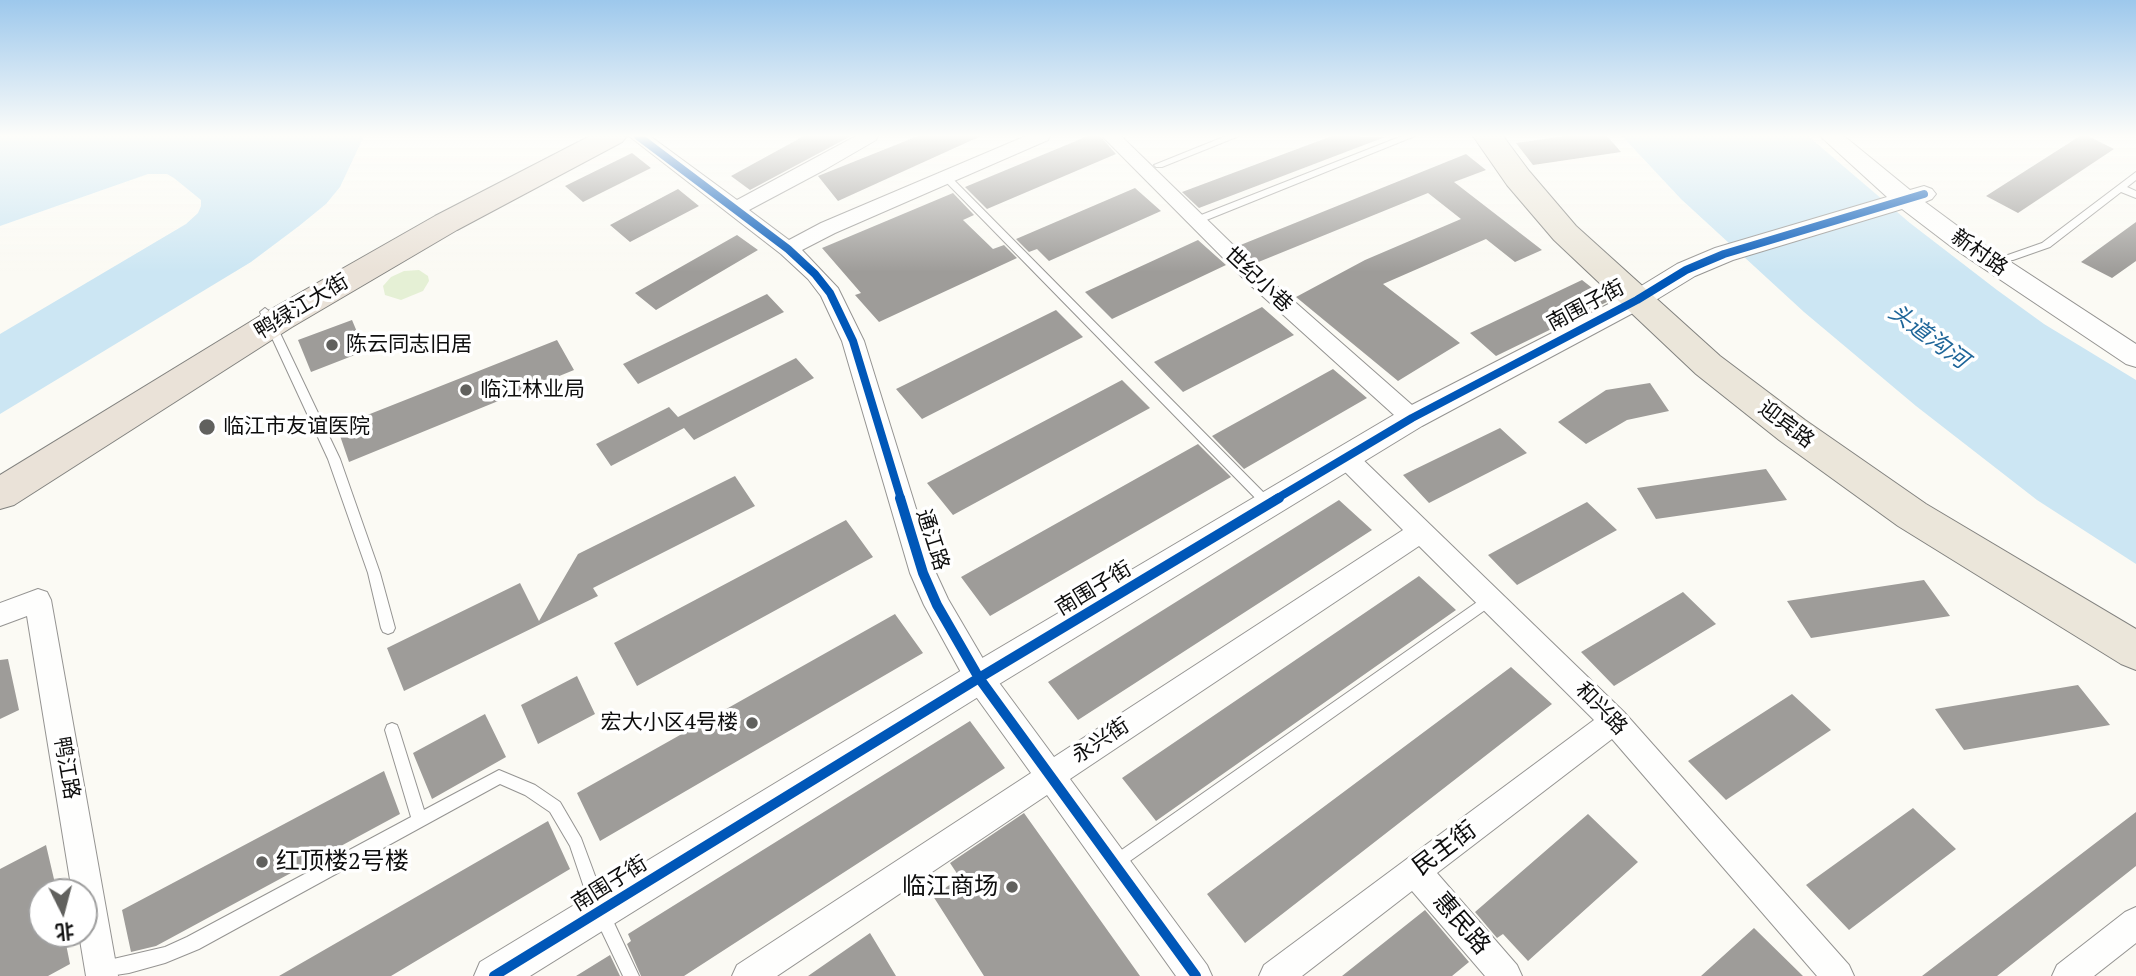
<!DOCTYPE html>
<meta charset="utf-8">
<style>
body{margin:0}
#map{position:relative;width:2136px;height:976px;overflow:hidden;background:#fbfaf4;font-family:"PT Serif","Noto Sans SC",serif}
canvas{display:block}
.north{position:absolute;left:28px;top:878px;width:70px;height:70px;box-sizing:border-box;background:#fff;border:2px solid #9f9f9f;border-radius:50%;rotate:174deg;font-size:19px;font-weight:700;line-height:28px;text-align:center;color:#0e0e0e}
.north::after{content:'';display:block;margin:auto;width:24px;height:32px;background:#61615e;clip-path:polygon(50% 0,100% 100%,50% 72%,0 100%)}
</style>
<div id="map">
<canvas width="2136" height="976"></canvas>
<div class="north">北</div>
</div>
<script>
const c = document.querySelector('canvas').getContext('2d');
c.lineJoin = 'round';
function paint(path, color) { c.fillStyle = color; c.fill(path, 'evenodd'); }
const toPath = rows => new Path2D(rows.map(r => 'M' + r).join(''));
function trace(path, color, width, dash) { c.strokeStyle = color; c.lineWidth = width; c.lineCap = dash ? 'butt' : 'round'; c.setLineDash(dash || []); c.stroke(path); }
function label(font, color, halo, rows, align = 'center') {
  c.font = font + ' "PT Serif","Noto Sans SC",serif'; c.lineWidth = 7; c.setLineDash([]); c.textBaseline = 'middle'; c.strokeStyle = halo; c.fillStyle = color; for (const [text, x, y, turn = 0] of rows) {
    c.save(); c.translate(x, y); c.rotate((+turn || 0) * Math.PI / 180); c.textAlign = isNaN(turn) ? turn : align; if (halo) c.strokeText(text, 0, 0); c.fillText(text, 0, 0); c.restore();
  }
}
const green = toPath([
 [419,270,428,276,429,281,423,291,401,300,385,295,383,286,391,277,404,271]
]);
const water = toPath([
 [0,136,364,136,340,187,326,204,299,226,251,262,0,414,0,334,186,224,198,213,201,206,201,200,174,178,167,174,148,174,0,226],
 [1622,136,1808,136,1910,223,1997,290,2044,324,2136,380,2136,564,2037,500,1916,406,1804,312,1681,199]
]);
const building = toPath([
 [804,136,851,136,750,190,731,176],
 [918,136,981,136,838,201,818,176],
 [1088,136,1100,136,1116,154,987,209,965,187],
 [1332,136,1385,137,1199,208,1182,192],
 [1566,136,1607,136,1621,152,1533,165,1516,143],
 [2080,136,2088,136,2114,149,2018,213,1986,196],
 [632,153,651,168,583,202,565,186],
 [1466,154,1486,170,1454,182,1542,250,1515,262,1486,239,1383,284,1460,343,1398,381,1296,297,1365,260,1461,219,1428,193,1256,263,1238,246],
 [1135,188,1161,211,1049,261,1037,249,1029,252,1016,239],
 [678,189,699,206,630,242,610,225],
 [953,193,974,215,963,220,993,249,1004,245,1017,258,879,322,855,295,861,293,822,248],
 [2136,222,2136,261,2112,278,2081,262],
 [737,235,758,250,656,310,635,293],
 [1198,240,1226,265,1112,319,1085,292],
 [1582,280,1609,301,1496,356,1470,333],
 [767,294,784,312,638,384,623,364],
 [1262,307,1294,335,1183,392,1154,362],
 [1056,310,1083,337,922,419,896,389],
 [352,320,365,351,311,372,298,340],
 [557,340,574,370,349,462,337,427],
 [796,358,814,378,694,440,684,428,611,466,596,444,669,407,678,417],
 [1333,369,1367,398,1244,469,1212,436],
 [1122,380,1150,408,953,515,927,483],
 [1650,383,1669,411,1627,420,1586,444,1558,422,1606,390],
 [1500,428,1527,453,1429,503,1403,475],
 [1198,444,1231,477,990,616,961,577],
 [1766,469,1787,500,1656,519,1637,488],
 [735,476,755,506,593,588,598,596,404,691,387,648,520,583,539,621,578,554],
 [1339,500,1372,530,1078,720,1048,682],
 [1587,502,1617,530,1517,585,1488,555],
 [846,520,873,557,637,686,614,643],
 [1419,576,1456,610,1156,821,1122,778],
 [1924,580,1950,616,1811,638,1787,601],
 [1683,592,1716,624,1614,686,1581,652],
 [895,614,923,653,600,841,577,793],
 [8,659,19,710,0,719,0,660],
 [1511,667,1552,704,1245,943,1207,894],
 [577,676,595,714,538,744,521,705],
 [2078,685,2110,725,1964,750,1935,709],
 [1792,694,1831,730,1726,800,1688,761],
 [485,714,506,757,432,799,413,753],
 [970,721,1005,768,684,976,641,976,627,944,631,941,628,934],
 [384,771,400,814,156,946,131,952,122,910],
 [1913,808,1956,849,1849,930,1806,885],
 [2136,812,2136,866,1997,976,1922,976],
 [1024,813,1140,976,984,976,933,896,960,878,950,863],
 [1588,814,1638,862,1528,961,1503,934,1497,938,1475,912],
 [548,821,570,869,391,976,279,976],
 [46,845,57,892,42,892,42,934,64,934,70,964,48,976,0,976,0,869],
 [1425,910,1469,962,1452,976,1342,976],
 [1754,928,1803,976,1701,976],
 [870,933,896,976,808,976],
 [610,955,620,976,576,976]
]);
const service = toPath([
 [1226,136,1239,136,1162,167,1156,167,1154,165,1226,136],
 [1402,136,1415,136,1199,223,1195,224,1190,221,1191,219,1402,136],
 [2136,172,2136,180,2127,187,2136,191,2136,198,2121,192,2050,247,2013,260,2005,260,2005,256,2042,243,2136,172],
 [945,173,948,174,1272,501,1274,504,1272,507,1264,507,942,178,940,176,945,173],
 [265,308,270,312,340,459,380,573,395,628,393,632,388,634,383,632,381,628,368,573,328,459,260,312,265,308],
 [1490,593,1495,595,1497,599,1495,603,1120,868,1115,871,1110,868,1107,863,1110,858,1490,593],
 [392,723,397,725,399,730,424,810,499,770,535,785,560,802,581,838,607,908,639,976,623,976,592,911,570,846,550,812,525,795,500,784,199,949,165,963,129,973,109,976,96,975,94,969,96,963,165,947,187,937,411,817,385,730,387,725,392,723]
]);
const minor = toPath([
 [629,136,650,136,737,200,856,136,878,136,876,140,826,169,749,210,789,240,821,223,1026,136,1050,136,1048,140,835,233,802,250,838,288,864,341,936,573,948,599,989,669,1054,757,1403,530,1338,465,1334,458,1338,451,1346,449,1354,451,1624,712,1849,965,1854,976,1817,976,1612,739,1437,873,1517,965,1522,976,1485,976,1412,891,1302,976,1259,976,1264,965,1594,720,1419,546,1070,779,1207,965,1212,976,1176,976,1047,795,777,976,732,976,737,965,1031,773,969,687,924,605,910,573,842,341,821,296,808,279,781,254,629,136],
 [1102,136,1121,136,1262,273,1420,412,1424,418,1420,424,1412,427,1404,424,1248,283,1102,136],
 [38,589,47,592,51,600,118,976,86,976,79,934,84,934,84,892,72,892,27,616,0,626,0,603,38,589],
 [2136,907,2136,943,2094,976,2052,976,2057,965,2125,912,2136,907]
]);
const tertiary = toPath([
 [1820,136,1844,136,1910,190,1924,186,1932,189,1936,194,1932,199,1925,202,1971,236,2136,344,2136,367,2126,364,1953,248,1902,209,1733,260,1695,276,1646,306,1422,426,991,689,530,976,474,976,480,962,967,667,1402,410,1628,294,1677,264,1715,248,1887,197,1820,136]
]);
const primary = toPath([
 [1473,136,1503,136,1529,171,1576,226,1720,356,1805,420,1926,504,2136,629,2136,670,2121,664,1898,526,1779,440,1696,374,1554,240,1507,185,1473,136]
]);
const trunk = toPath([
 [590,136,627,136,622,142,457,230,292,327,14,505,0,509,0,475,268,311,435,216,590,136]
]);
const cyclewayFar1 = toPath([
 [638,136,788,249,815,274,830,293,853,341,901,499],
 [1276,499,1412,418,1637,300,1686,270,1724,254,1924,194]
]);
const cycleway = toPath([
 [900,498,923,573,937,605,979,678,1196,976],
 [494,976,979,678,1279,498]
]);
const markers = [
 [332,345,7,"#61615e"],
 [466,390,7,"#61615e"],
 [207,427,9,"#61615e"],
 [752,723,7,"#61615e"],
 [262,862,7,"#61615e"],
 [1012,887,7,"#61615e"]
];
const streetNames = [
 ["新村路",1979,253,35],
 ["世纪小巷",1258,280,43],
 ["南围子街",1586,306,-28],
 ["鸭绿江大街",302,307,-31],
 ["迎宾路",1786,425,37],
 ["通江路",932,540,72],
 ["南围子街",1094,589,-31],
 ["和兴路",1601,709,46],
 ["永兴街",1101,741,-33],
 ["鸭江路",66,768,80],
 ["南围子街",610,884,-32]
];
const poiNames = [
 ["陈云同志旧居",346,345],
 ["临江林业局",480,390],
 ["临江市友谊医院",223,427],
 ["宏大小区4号楼",738,723,"right"]
];
const waterNames = [
 ["头道沟河",1928,337,36]
];
const nearStreetnames = [
 ["民主街",1445,849,-37],
 ["惠民路",1461,924,49]
];
const nearPoinames = [
 ["红顶楼2号楼",276,862],
 ["临江商场",998,887,"right"]
];
paint(green, '#e5f0d5');
paint(water, '#cce6f3');
paint(building, '#9e9c99');
trace(service, '#959492', 2);
trace(minor, '#959492', 2);
trace(tertiary, '#959492', 2);
trace(primary, '#82827f', 2);
trace(trunk, '#82827f', 2);
paint(service, '#fefefd');
paint(minor, '#fefefd');
paint(tertiary, '#fefefd');
paint(primary, '#ebe6da');
paint(trunk, '#eae2d8');
trace(cyclewayFar1, '#0057b8', 8);
trace(cycleway, '#0057b8', 10);
const sky = c.createLinearGradient(0, 0, 0, 272);
sky.addColorStop(0, '#9dc8ec');
sky.addColorStop(0.5, '#fdfdfa');
sky.addColorStop(1, '#fdfdfa00');
c.fillStyle = sky;
c.fillRect(0, 0, 2136, 272);
for (const [x, y, r, color] of markers) { const dot = new Path2D(); dot.arc(x, y, r, 0, 2 * Math.PI); c.fillStyle = color; c.fill(dot); trace(dot, '#fff', 2.5); }
label('21px', '#0e0e0e', '#fff', streetNames);
label('21px', '#0e0e0e', '#fff', poiNames, 'left');
label('italic 23px', '#1f6699', '#fff', waterNames);
label('24px', '#0e0e0e', '#fff', nearStreetnames);
label('24px', '#0e0e0e', '#fff', nearPoinames, 'left');
</script>
